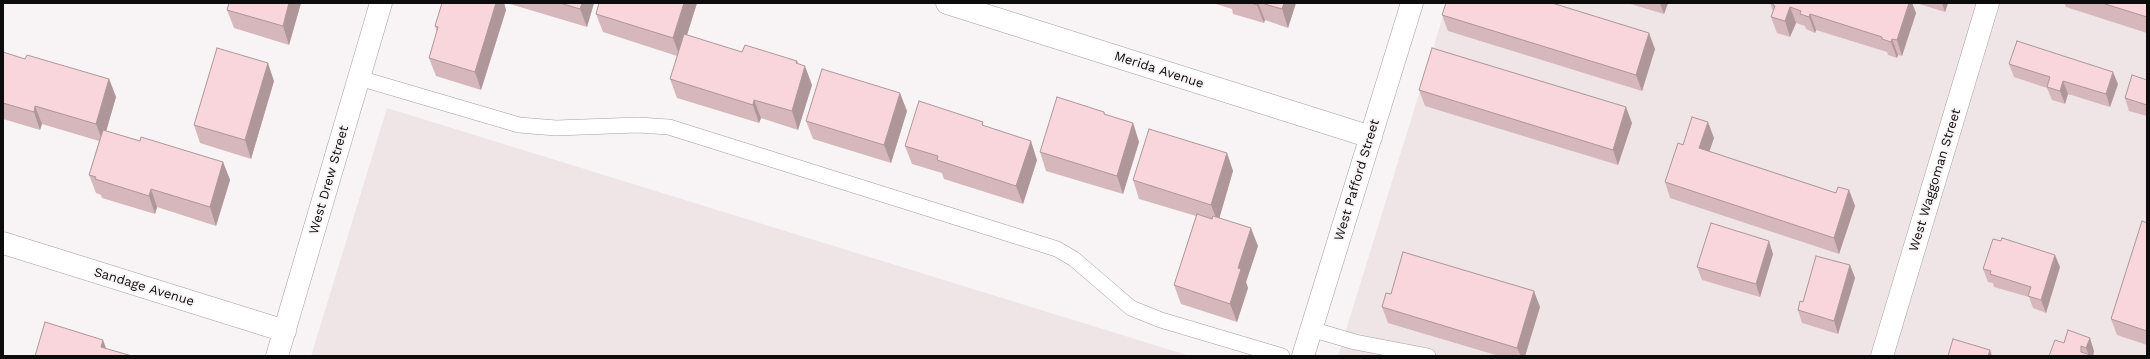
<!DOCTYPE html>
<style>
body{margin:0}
#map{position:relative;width:2150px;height:359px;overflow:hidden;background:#f8f4f5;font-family:"Work Sans",sans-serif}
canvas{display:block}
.frame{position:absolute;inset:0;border:4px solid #0d0c0c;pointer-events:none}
</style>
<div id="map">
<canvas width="2150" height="359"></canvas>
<div class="frame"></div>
</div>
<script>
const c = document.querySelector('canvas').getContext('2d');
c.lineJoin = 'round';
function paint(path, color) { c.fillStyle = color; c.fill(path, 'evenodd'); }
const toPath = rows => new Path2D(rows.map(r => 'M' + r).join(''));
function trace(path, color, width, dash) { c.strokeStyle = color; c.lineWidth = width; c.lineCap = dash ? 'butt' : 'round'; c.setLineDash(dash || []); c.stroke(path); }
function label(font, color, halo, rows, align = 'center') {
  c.font = font + ' "Work Sans",sans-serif'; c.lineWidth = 3.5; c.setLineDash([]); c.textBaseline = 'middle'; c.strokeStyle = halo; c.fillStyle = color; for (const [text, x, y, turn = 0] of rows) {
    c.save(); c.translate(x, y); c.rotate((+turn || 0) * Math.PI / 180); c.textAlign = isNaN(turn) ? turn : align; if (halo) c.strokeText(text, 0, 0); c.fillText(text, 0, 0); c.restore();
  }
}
const built = toPath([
 [1447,3,2147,3,2147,356,1338,356],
 [387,108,1190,356,311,356]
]);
const service = toPath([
 [359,78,519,125,556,128,638,125,669,127,1057,249,1074,259,1131,308,1161,320,1282,356],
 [1311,329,1355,342,1428,356]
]);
const minor = toPath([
 [947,3,1371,137],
 [3,243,285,331],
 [277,356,381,3],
 [1303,356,1412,3],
 [1882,356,1988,3]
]);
const wall = toPath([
 [229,3,301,3,289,45,234,28,227,10],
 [442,3,504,3,506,10,481,90,436,76,429,58,437,32,435,26],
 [510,3,594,3,587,27,510,4],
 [599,3,697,3,687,35,742,52,797,61,798,64,812,85,798,130,761,118,759,123,677,98,670,79,677,56,603,32,596,14],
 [1213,3,1296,3,1288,28,1265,20,1264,23,1233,14,1232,9],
 [1627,3,1668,3,1664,14],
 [1770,3,1912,3,1916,13,1902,56,1898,55,1897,58,1888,55,1887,52,1816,30,1815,33,1806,29,1805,26,1796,23,1790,37,1777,33,1771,17,1773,11],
 [1916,3,1948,3,1945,12],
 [2064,3,2147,3,2147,33,2066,7],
 [1442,15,1655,49,1642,91,1448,31],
 [3,52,25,59,109,79,116,97,106,131,140,141,223,162,230,180,216,226,157,207,155,214,102,198,101,195,96,193,89,175,99,141,42,124,40,130,3,119],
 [2009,64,2118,84,2110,107,2068,94,2065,104,2052,100,2047,88,2014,77],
 [2147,80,2147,116,2129,111,2125,98],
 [274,81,251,159,200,143,194,125],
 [1419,90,1632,123,1618,165,1425,106],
 [907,111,891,163,813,139,806,121],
 [1104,112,1106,115,1133,123,1139,142,1123,194,1046,171,1040,152],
 [985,126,1037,160,1023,204,944,179,942,173,912,164,905,146],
 [1714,138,1709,151,1836,193,1849,190,1855,206,1839,254,1670,198,1665,182,1683,145],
 [1227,153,1233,171,1219,218,1258,246,1246,282,1248,288,1237,322,1181,304,1174,285,1196,216,1139,199,1133,180],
 [2147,223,2147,345,2117,335,2111,319],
 [1773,254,1760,297,1702,280,1697,267],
 [1850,265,1855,278,1838,334,1802,323,1798,310,1803,302],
 [2060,267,2046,313,2033,308,2029,297,1994,287,1993,283,1988,282,1983,269],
 [1391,294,1540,307,1525,356,1499,356,1388,323,1382,307],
 [2068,330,2094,351,2093,356,2049,356,2064,343]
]);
const shadedWall = toPath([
 [289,3,301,3,289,45,283,26],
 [496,3,504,3,506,10,481,90,475,72],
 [582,3,594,3,587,27,580,9],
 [684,3,697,3,680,57,673,38],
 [1258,3,1265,20,1264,23,1257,5],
 [1284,3,1296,3,1288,28,1282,9],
 [1660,3,1668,3,1664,14],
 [1909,3,1912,3,1916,13,1902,56,1897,40],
 [1942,3,1948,3,1945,12],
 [1790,7,1796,23,1790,37,1785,21],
 [1810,14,1816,30,1815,33,1809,17],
 [1649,33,1655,49,1642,91,1636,75],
 [1892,39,1898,55,1897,58,1891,42],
 [797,61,802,76,805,66,812,85,798,130,792,111,796,63],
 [268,63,274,81,251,159,245,140],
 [2113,72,2118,84,2110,107,2106,94],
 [109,79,116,97,103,142,96,124],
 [2063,81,2068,94,2065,104,2060,91],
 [900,93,907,111,891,163,884,145],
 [754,100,761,118,759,123,753,105],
 [35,106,42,124,40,130,34,112],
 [1626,107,1632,123,1618,165,1613,150],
 [1708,122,1714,138,1705,164,1699,148],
 [1133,123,1139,142,1123,194,1117,176],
 [1031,141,1037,160,1023,204,1016,186],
 [1227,153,1233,171,1218,223,1211,205],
 [223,162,230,180,216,226,210,207],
 [151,189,157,207,155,214,149,196],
 [1849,190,1855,206,1839,254,1834,238],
 [1251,228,1258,246,1246,282,1248,288,1237,322,1230,304,1238,268],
 [1769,241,1773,254,1760,297,1756,284],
 [2055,255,2060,267,2046,313,2041,300],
 [1850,265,1855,278,1838,334,1834,321],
 [1534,291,1540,307,1525,356,1521,356,1517,348],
 [2090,338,2094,351,2093,356,2089,356,2086,348],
 [103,340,109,356,101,347],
 [1990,350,1992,356,1988,356]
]);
const building = toPath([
 [229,3,289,3,283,26,227,10,229,3],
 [442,3,496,3,475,72,429,58,438,27,435,26,442,3],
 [560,3,582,3,580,9,560,3],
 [599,3,684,3,673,38,596,14,599,3],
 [1251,3,1258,3,1257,5,1251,3],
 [1261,3,1284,3,1282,9,1261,3],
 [1446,3,1552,3,1649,33,1636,75,1442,15,1446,3],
 [1773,3,1909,3,1897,40,1892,39,1891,42,1882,39,1882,37,1810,14,1809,17,1800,14,1801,11,1790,7,1785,21,1771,17,1775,6,1773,5,1773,3],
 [2102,3,2147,3,2147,17,2102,3],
 [684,34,742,52,745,45,797,61,796,63,805,66,792,111,754,100,753,105,670,79,684,34],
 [2017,41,2113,72,2106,94,2063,81,2060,91,2047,87,2050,77,2009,64,2017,41],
 [217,48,268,63,245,140,194,125,217,48],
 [1432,48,1626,107,1613,150,1419,90,1432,48],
 [3,52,25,59,27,55,109,79,96,124,35,106,34,112,3,103,3,52],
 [822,69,900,93,884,145,806,121,822,69],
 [2132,75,2147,80,2147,105,2125,98,2132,75],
 [1057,97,1104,112,1104,114,1133,123,1117,176,1040,152,1057,97],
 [919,101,983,122,982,125,1031,141,1016,186,937,160,938,156,905,146,919,101],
 [1692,117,1708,122,1699,148,1836,193,1838,187,1849,190,1834,238,1665,182,1678,143,1683,145,1692,117],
 [1149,129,1227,153,1211,205,1133,180,1149,129],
 [103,130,140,141,141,137,223,162,210,207,151,189,149,196,95,179,96,177,89,175,103,130],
 [1197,214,1212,219,1213,216,1251,228,1238,268,1241,269,1230,304,1174,285,1197,214],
 [2142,221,2147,223,2147,331,2111,319,2142,221],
 [1711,223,1769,241,1756,284,1697,267,1711,223],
 [2002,238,2055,255,2041,300,2028,296,2031,287,1990,274,1991,271,1983,269,1993,239,2001,241,2002,238],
 [1403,252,1534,291,1517,348,1382,307,1386,293,1391,294,1403,252],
 [1816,256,1850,265,1834,321,1798,310,1800,301,1803,302,1816,256],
 [45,322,103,340,101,347,132,356,35,356,45,322],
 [2068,330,2090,338,2086,348,2081,346,2081,352,2093,356,2049,356,2055,340,2064,343,2068,330],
 [1953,339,1990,350,1988,356,1948,356,1953,339]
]);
const streetNames = [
 ["Merida Avenue",1159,70,18],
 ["West Drew Street",329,180,-74],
 ["West Pafford Street",1357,180,-73],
 ["West Waggoman Street",1935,180,-73],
 ["Sandage Avenue",144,287,17]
];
paint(built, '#efe4e6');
trace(service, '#a4a0a1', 16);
trace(minor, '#a4a0a1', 23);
trace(service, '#fff', 15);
trace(minor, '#fff', 22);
paint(wall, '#d6b8bc');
paint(shadedWall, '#ae9699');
paint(building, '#f9d6db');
trace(building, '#ae9699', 1);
label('13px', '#0d0c0c', '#f8f4f5', streetNames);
</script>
